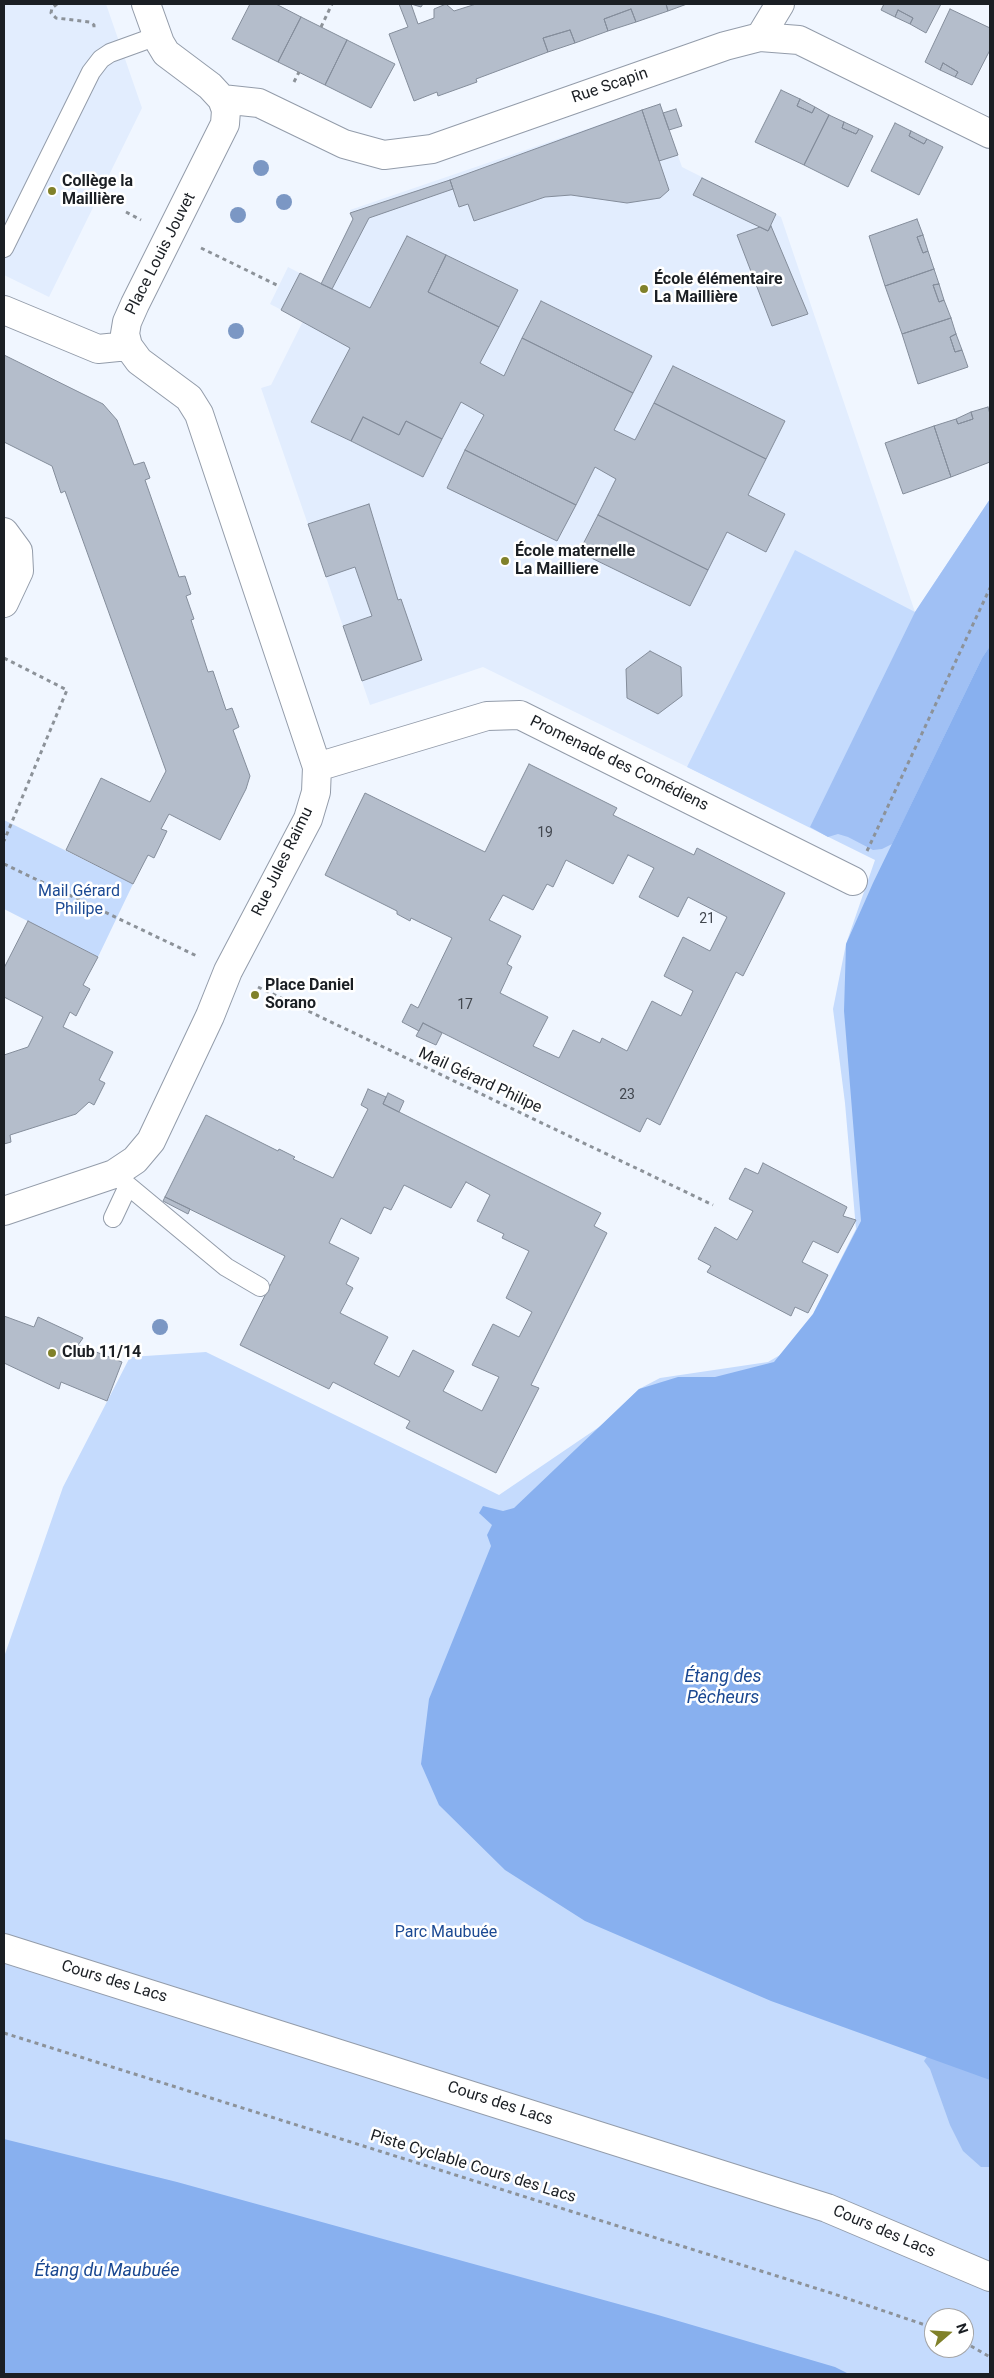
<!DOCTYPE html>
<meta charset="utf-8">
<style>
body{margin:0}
#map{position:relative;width:994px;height:2378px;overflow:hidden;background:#f0f6ff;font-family:Roboto,sans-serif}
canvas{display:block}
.frame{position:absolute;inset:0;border:5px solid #1b1f24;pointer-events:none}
.north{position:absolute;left:924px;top:2308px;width:50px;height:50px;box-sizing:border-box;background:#fff;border:1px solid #a4a5a7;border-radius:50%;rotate:71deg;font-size:14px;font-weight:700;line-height:20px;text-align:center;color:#1b1f24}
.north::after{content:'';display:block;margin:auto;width:18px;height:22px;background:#80812a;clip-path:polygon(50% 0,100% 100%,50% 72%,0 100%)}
</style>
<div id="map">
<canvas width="994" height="2378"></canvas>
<div class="frame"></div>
<div class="north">N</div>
</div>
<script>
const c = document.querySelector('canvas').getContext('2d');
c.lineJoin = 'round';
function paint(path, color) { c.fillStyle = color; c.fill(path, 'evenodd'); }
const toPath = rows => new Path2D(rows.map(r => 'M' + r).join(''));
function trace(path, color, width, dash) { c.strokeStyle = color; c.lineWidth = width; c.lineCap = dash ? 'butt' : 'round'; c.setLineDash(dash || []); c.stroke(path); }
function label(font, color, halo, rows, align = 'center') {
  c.font = font + ' Roboto,sans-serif'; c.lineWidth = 5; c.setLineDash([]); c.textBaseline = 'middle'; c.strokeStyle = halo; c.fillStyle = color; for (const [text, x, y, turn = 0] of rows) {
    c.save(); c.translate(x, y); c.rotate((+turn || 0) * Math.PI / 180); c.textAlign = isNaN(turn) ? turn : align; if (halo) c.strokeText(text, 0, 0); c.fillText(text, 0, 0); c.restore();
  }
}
const built = toPath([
 [4,4,106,4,142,108,49,297,4,275],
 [660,104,682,167,781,217,915,612,810,827,483,667,370,705,261,388,271,385,303,321,270,304,288,267,321,284,353,219,350,210]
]);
const green = toPath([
 [990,499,990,2374,4,2374,4,1657,63,1487,130,1357,206,1352,499,1495,602,1425,639,1389,660,1378,768,1362,780,1355,813,1314,856,1229,845,1103,833,1009,846,944,875,860,687,767,795,550,915,612],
 [934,2318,964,2318,964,2348,934,2348],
 [4,820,133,884,98,957,4,909]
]);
const forest = toPath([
 [990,499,990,646,982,658,892,844,882,849,873,850,848,837,838,834,828,837,810,827,915,612],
 [939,2039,990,2042,990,2167,981,2167,963,2151,950,2125,930,2069,924,2061]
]);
const water = toPath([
 [990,646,990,2080,771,2001,585,1921,505,1870,439,1805,421,1764,429,1699,491,1546,487,1535,492,1525,479,1513,483,1506,503,1511,514,1508,639,1389,678,1377,715,1377,774,1362,813,1314,861,1221,844,1011,846,944,873,883,982,658],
 [4,2139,177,2182,658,2315,835,2367,849,2374,4,2374]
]);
const building = toPath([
 [250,4,276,4,301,17,278,62,232,39,250,4],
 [399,4,423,4,421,7,411,4,418,24,434,18,434,9,446,4,454,11,476,4,666,4,668,11,636,22,631,9,604,19,608,31,575,43,570,30,543,38,548,52,476,79,477,82,438,96,437,92,414,101,389,34,408,27,399,4],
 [666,4,687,4,668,11,666,4],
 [884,4,941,4,926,33,910,24,913,18,898,10,895,17,881,10,884,4],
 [631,9,636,22,608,31,604,19,631,9],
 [950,9,990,28,990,50,972,85,955,77,958,72,943,63,940,70,925,62,950,9],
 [898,10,913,18,910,24,895,17,898,10],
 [301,17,347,40,325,85,278,62,301,17],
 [570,30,575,43,548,52,543,38,570,30],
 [347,40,395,64,371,108,325,85,347,40],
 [943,63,958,72,955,77,940,70,943,63],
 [781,90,800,99,797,106,812,113,815,107,829,115,804,165,755,142,781,90],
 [800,99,815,107,812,113,797,106,800,99],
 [660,104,678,155,659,161,642,110,660,104],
 [676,109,682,126,669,130,663,113,676,109],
 [642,110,669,190,660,198,627,203,571,195,545,197,474,221,468,204,459,207,450,180,642,110],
 [829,115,844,122,842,128,856,134,859,129,873,136,848,187,804,165,829,115],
 [844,122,859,129,856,134,842,128,844,122],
 [895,123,911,131,909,136,924,144,927,139,943,147,919,195,871,171,895,123],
 [911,131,927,139,924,144,909,136,911,131],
 [702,178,776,214,768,231,693,195,702,178],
 [450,180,453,189,369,218,332,289,321,284,353,219,350,213,450,180],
 [917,219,923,235,917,237,923,253,928,251,934,269,885,286,869,236,917,219],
 [771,226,808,314,772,326,737,235,760,227,768,231,771,226],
 [923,235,928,251,923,253,917,237,923,235],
 [407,236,446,255,428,292,499,327,480,363,504,376,522,338,633,393,614,430,635,440,654,403,766,459,748,495,785,514,766,552,727,532,708,570,598,515,616,479,595,467,576,505,465,450,484,415,461,402,442,439,406,421,399,435,363,417,351,441,311,422,350,348,281,310,300,273,370,308,407,236],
 [446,255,518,290,499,327,428,292,446,255],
 [934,269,939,284,933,285,939,302,944,300,951,318,902,334,885,286,934,269],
 [939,284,944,300,939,302,933,285,939,284],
 [541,301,652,356,633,393,522,338,541,301],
 [951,318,956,334,950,337,955,352,962,350,968,367,918,384,902,334,951,318],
 [956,334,962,350,955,352,950,337,956,334],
 [4,355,103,404,117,420,134,465,144,462,150,478,145,480,179,577,185,576,191,594,186,596,194,619,191,620,208,672,213,671,226,710,232,708,239,727,233,730,250,776,246,789,220,840,169,814,161,829,167,831,154,858,148,855,133,884,66,850,101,778,150,802,166,771,65,491,61,493,52,466,4,442,4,355],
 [673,366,785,421,766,459,654,403,673,366],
 [988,407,990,414,990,462,951,477,934,426,956,419,958,424,973,419,971,412,988,407],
 [971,412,973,419,958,424,956,419,971,412],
 [363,417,399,435,406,421,442,439,423,477,351,441,363,417],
 [934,426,951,477,903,494,885,443,934,426],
 [465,450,576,505,557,541,447,488,465,450],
 [369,504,398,600,401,599,422,660,362,681,343,626,372,616,355,567,326,577,308,524,369,504],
 [598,515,708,570,690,606,579,552,598,515],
 [650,651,681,667,682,696,658,714,627,698,626,669,650,651],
 [529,764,617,808,613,815,694,855,697,848,785,893,743,976,736,972,660,1125,647,1118,640,1132,423,1023,419,1031,402,1022,411,1004,418,1008,452,938,411,918,410,921,397,914,397,911,325,875,365,793,485,852,529,764],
 [628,855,654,868,639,897,678,917,688,897,727,917,710,951,683,937,664,976,693,991,681,1016,652,1001,627,1051,602,1038,600,1043,573,1030,559,1058,533,1046,548,1017,500,993,512,967,507,964,521,936,489,920,503,895,533,910,547,884,553,887,566,860,613,884,628,855],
 [28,921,98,957,83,985,90,989,83,1002,76,1016,70,1012,63,1027,113,1052,99,1080,105,1083,94,1105,89,1102,76,1114,10,1135,11,1142,4,1144,4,1055,28,1047,43,1017,4,997,4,968,28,921],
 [423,1023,442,1033,436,1045,416,1036,423,1023],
 [368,1089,386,1097,383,1104,601,1213,594,1226,607,1233,531,1385,539,1388,496,1473,406,1428,410,1421,333,1382,329,1389,240,1345,285,1256,165,1197,206,1115,278,1151,279,1149,295,1157,293,1159,333,1178,368,1109,361,1105,368,1089],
 [466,1182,490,1195,477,1221,504,1234,502,1238,529,1251,506,1298,532,1312,519,1337,493,1324,472,1365,499,1377,482,1411,443,1391,454,1371,413,1350,399,1377,374,1364,388,1337,340,1313,353,1288,346,1284,359,1258,329,1243,341,1218,371,1234,384,1207,391,1210,404,1185,451,1208,466,1182],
 [388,1093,404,1101,399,1112,383,1104,388,1093],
 [763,1163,847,1207,843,1216,856,1220,838,1253,813,1241,802,1262,828,1275,808,1313,795,1307,791,1316,707,1272,711,1266,698,1259,715,1227,737,1240,753,1211,729,1199,745,1168,758,1174,763,1163],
 [165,1197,190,1209,188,1214,163,1201,165,1197],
 [4,1316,34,1327,38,1317,83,1338,78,1345,122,1362,107,1401,61,1382,59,1389,4,1363,4,1316]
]);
const path = toPath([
 [57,4,52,8,51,13,56,18,90,22,94,25,94,28],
 [321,27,332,4],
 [294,82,299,72],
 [126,212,141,220],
 [201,248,279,286],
 [4,658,67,690,4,841],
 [867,851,990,588],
 [4,864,199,957],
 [258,987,713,1205],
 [4,2033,831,2293,934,2328],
 [964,2342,990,2357]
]);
const lane = toPath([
 [4,248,91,72,101,59,110,53,157,36],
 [114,1174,226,1267,260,1287],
 [113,1218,128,1186]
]);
const street = toPath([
 [760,37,780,4],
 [222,99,259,103,344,144,384,155,432,149,725,46,760,37,799,40,990,134],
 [4,310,98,349,128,346],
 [4,532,18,551,19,571,4,603],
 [317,767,487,716,520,715,853,881],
 [4,1211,114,1174,135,1160,151,1141,210,1016,228,971,308,819,316,792,317,767,199,414,189,398,139,361,128,346,125,334,127,322,135,304,225,124,226,110,222,99,210,86,166,53,160,43,146,4],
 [4,1948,827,2208,990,2277]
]);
const trees = [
 [261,168],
 [284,202],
 [238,215],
 [236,331],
 [160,1327]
];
const markers = [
 [52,191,5,"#80812a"],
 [644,289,5,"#80812a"],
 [505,561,5,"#80812a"],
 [255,995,5,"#80812a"],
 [52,1353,5,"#80812a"]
];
const numberNames = [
 ["19",545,833],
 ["21",707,919],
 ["17",465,1005],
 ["23",627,1095]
];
const streetNames = [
 ["Rue Scapin",610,86,-19],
 ["Place Louis Jouvet",161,254,-63],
 ["Promenade des Comédiens",619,764,26],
 ["Rue Jules Raimu",283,862,-64],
 ["Mail Gérard Philipe",480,1081,25],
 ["Cours des Lacs",114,1982,17],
 ["Cours des Lacs",500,2104,18],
 ["Piste Cyclable Cours des Lacs",473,2167,17],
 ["Cours des Lacs",884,2232,23]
];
const poiNames = [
 ["Collège la",62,182],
 ["Maillière",62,200],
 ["École élémentaire",654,280],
 ["La Maillière",654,298],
 ["École maternelle",515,552],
 ["La Mailliere",515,570],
 ["Place Daniel",265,986],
 ["Sorano",265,1004],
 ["Club 11/14",62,1353]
];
const parkNames = [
 ["Mail Gérard",79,892],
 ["Philipe",79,910],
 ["Parc Maubuée",446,1933]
];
const waterNames = [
 ["Étang des",723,1677],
 ["Pêcheurs",723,1698],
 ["Étang du Maubuée",107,2271]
];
paint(built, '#e2edfe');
paint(green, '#c5dbfd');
paint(forest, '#a0c0f4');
paint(water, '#88b0ef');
paint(building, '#b4bdcb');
trace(building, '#848d9b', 1);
trace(lane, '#939caa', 20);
trace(street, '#939caa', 30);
trace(path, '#8c9299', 3, [4, 4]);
trace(lane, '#fff', 18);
trace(street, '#fff', 28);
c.fillStyle = '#7b97c4';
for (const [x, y] of trees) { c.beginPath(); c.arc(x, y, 8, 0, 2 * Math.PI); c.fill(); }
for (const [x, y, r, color] of markers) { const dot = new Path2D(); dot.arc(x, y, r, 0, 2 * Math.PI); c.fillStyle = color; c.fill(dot); trace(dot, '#fff', 2); }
label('14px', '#41464e', null, numberNames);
label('16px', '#1b1f24', '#fff', streetNames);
label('bold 16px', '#1b1f24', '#fff', poiNames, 'left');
label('16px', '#1c4a94', '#fff', parkNames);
label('italic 18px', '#194791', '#fff', waterNames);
</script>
